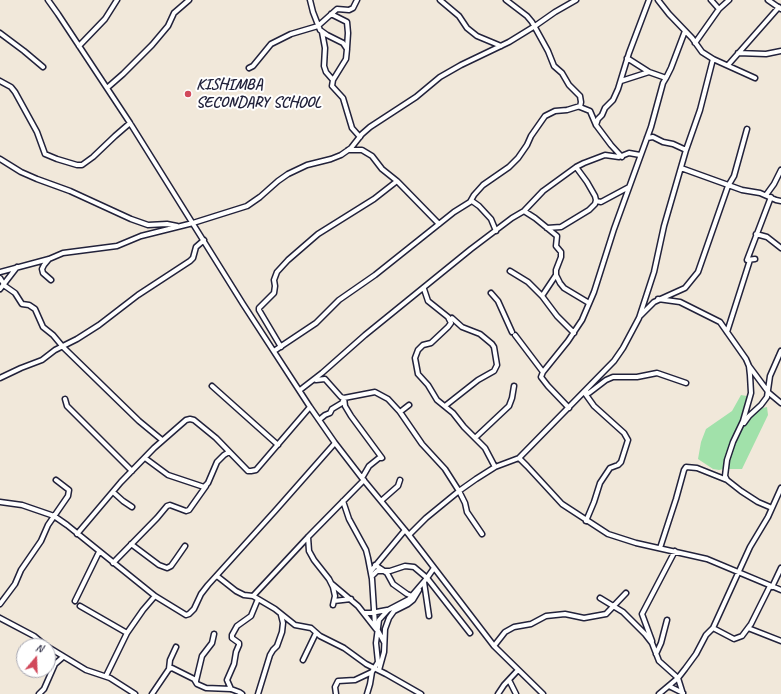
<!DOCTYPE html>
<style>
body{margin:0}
#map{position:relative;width:781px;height:694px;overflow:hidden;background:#f1e8da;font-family:Caveat,sans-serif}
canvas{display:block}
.north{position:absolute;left:16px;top:638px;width:40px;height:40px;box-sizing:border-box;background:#fff;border:1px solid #a7a7b1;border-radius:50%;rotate:19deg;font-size:11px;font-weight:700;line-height:16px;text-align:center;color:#22223b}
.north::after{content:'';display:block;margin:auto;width:14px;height:18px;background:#d1495b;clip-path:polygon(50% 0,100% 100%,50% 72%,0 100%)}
</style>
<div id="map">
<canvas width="781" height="694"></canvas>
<div class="north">N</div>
</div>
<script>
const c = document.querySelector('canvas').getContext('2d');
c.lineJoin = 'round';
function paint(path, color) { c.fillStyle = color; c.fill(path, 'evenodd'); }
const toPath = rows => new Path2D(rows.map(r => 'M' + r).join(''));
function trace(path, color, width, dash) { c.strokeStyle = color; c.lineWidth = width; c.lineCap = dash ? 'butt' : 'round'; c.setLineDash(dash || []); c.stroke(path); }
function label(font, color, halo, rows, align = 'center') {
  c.font = font + ' Caveat,sans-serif'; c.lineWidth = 4; c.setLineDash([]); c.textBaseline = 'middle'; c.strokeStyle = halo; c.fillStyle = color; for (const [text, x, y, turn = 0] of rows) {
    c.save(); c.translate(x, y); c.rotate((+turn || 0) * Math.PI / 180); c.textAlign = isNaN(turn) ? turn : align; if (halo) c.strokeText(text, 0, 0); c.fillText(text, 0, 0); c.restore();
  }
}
const green = toPath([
 [741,395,752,397,744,423,759,409,767,407,768,415,742,469,724,469,719,470,713,469,698,459,701,442,706,429,732,411]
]);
const minor = toPath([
 [48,0,58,14,130,123,243,304,310,407,335,443,362,478,409,535,494,646,543,694],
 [310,0,313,12,320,30,327,35,343,43,347,49,346,59,333,80,332,86,343,98,352,128,360,137],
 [440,0,459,16,467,28,477,36,501,46],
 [506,0,527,16,532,22,548,51,554,66,562,73,569,85,580,96,581,102,580,107,590,111,596,125,611,145,622,157],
 [658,0,669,14,692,38,702,52,713,59,755,78],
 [711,0,719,9],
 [768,0,781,9],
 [331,14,347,22,348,33,347,48],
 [322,32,325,48,324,66,326,72,333,80],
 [0,33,24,51,43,67],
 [695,43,719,9,729,0],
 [79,46,105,19,117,0],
 [738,53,766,54,781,51],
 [728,65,779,7],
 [249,68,253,66,271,44,291,34,318,26,337,9,349,10,353,8,357,0],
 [666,78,671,68,685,31],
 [0,81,11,87,15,92,37,132,45,154,57,159,77,165,82,165,93,157,115,136,130,123],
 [621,81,649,72],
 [107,88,123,74,152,45,168,26,174,13,189,0],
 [596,125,598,119,602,115,605,108,613,100,618,89,629,53,649,0],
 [647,138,653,137,663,142,673,144,686,150],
 [348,150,362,150,372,156,382,169,397,181,439,224],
 [0,159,21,172,37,179,70,191,131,219,148,225,167,224,177,226],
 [681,168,742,190,760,193,776,200,781,201],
 [766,195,774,184,781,170],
 [472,201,479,206,491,219,496,231],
 [596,201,601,202,629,187],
 [524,211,535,218,557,236,556,246,561,252,561,257,556,270,556,275,560,283,564,288,589,303],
 [547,228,561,227,589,210,595,204,596,200,595,196,587,182,576,167],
 [756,234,767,237,781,248],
 [49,259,44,265,42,269,43,273,51,280],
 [755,259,747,260,771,197],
 [510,271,528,282,542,296,557,316,574,333],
 [0,272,49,259,63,253,117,246,141,236,193,223,247,206,260,197,278,181,288,174,307,165,331,159,341,155,351,148,362,134,370,127,416,97,440,77,461,65,509,42,535,26,555,12,576,0],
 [0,278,5,286,15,293,22,304,29,305,35,309,43,327,53,335,63,347,139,421,162,440],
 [0,289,17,267],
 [424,289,428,301,448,317,451,323,448,327,431,343,423,345,418,350,415,358,418,374,428,385,437,400,453,413,464,427,485,448,495,467],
 [491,293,498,301,512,332],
 [542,296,556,275],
 [658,299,680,302,720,322,746,359,749,366,750,375,751,393,743,421,733,442,727,460,725,476,727,480,741,491,758,502,772,508],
 [640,316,654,302,685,288,698,272,728,186,734,176,747,129],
 [727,332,750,260],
 [515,335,543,372],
 [281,347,259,310,259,308,274,293,275,286,274,280,277,272,288,260,318,234,374,199,397,181],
 [274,351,316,323,339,300,375,275,454,212,470,202,474,195,483,185,509,167,518,158,527,145,531,136,545,116,555,111,567,110,580,106],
 [749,366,769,393,781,403],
 [0,378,21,368,42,360,55,350,77,339,99,325,138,295,190,261,193,258,196,247,204,240],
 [316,380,325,379,341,397,344,398,375,392,388,399,400,412,422,444,445,469,459,491],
 [212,386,278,445],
 [300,390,322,373,365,335,471,249,512,218,524,211,543,191,576,167,584,163,605,155,619,157,629,153,640,155],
 [344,398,345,406,351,416,382,458,379,458,369,466,362,478],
 [65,399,67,406,132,471],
 [445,406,478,380,494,371,497,365,494,347,492,344,480,334,462,327,452,318],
 [569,408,548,386,541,377,543,372,568,341,582,320,594,292,614,229,651,127,663,83,666,78,649,72,627,58],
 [400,412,409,405],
 [319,420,325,415,330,413,332,409,342,403,344,399],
 [744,423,749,416,761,405,767,397,770,376,781,351],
 [475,438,509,406,512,398,514,386],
 [145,458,168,475,204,487,208,483,217,462,224,455,229,452],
 [519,458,614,361,623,348,639,318,654,272,664,226,686,150,700,110,713,59],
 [459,491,465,503,467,512,482,534],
 [113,492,123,501,132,507],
 [343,501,349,519,366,550,368,558,372,579,375,625,384,642],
 [381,501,398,486,400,480],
 [0,502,22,505,54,516,67,525,155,596,186,615,189,614,194,609,201,594,208,585,275,511,335,443],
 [586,521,594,502,600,483,610,468,618,465,621,462,628,440,624,433,594,406,584,392,589,393,606,380,613,377,637,377,657,373,686,383],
 [77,534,121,482,154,448,186,420,190,419,194,420,216,438,248,471,251,471,256,470,310,407],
 [409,535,426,518,459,491,476,479,495,467,519,458,527,466,562,504,608,534,636,543,707,559,781,590],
 [308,537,309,551,314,560,329,579,333,587,335,596,333,605],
 [131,544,159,565,167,568,171,566,176,559,185,546],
 [660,548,676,499,684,470,686,467,697,468,727,480],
 [113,563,157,518,167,506,170,505,186,511,189,510,206,486],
 [375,565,387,573,393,584,407,594,412,596],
 [371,571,405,530],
 [217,576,236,591,244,595,253,596,308,537,364,480],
 [372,576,377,571,390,571,405,566,414,567,427,578,470,633],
 [424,582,429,616],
 [332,584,358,606,376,629],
 [772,587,781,568],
 [253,596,275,609,295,625,311,628,320,636,344,648,366,664,386,674,421,694],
 [600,598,623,612,645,634,652,643,659,661,678,678,683,694],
 [75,601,99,552],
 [334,601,351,599],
 [0,604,15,584,21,570,41,541,48,525,68,496,69,490,56,480],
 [80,606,127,633],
 [364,613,371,613,387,610],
 [0,618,34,636,46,646],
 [713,628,734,639,742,636,751,624,770,586],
 [748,628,781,641],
 [652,641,642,614,675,551],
 [494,646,505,632,514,627,531,624,546,616,565,614,584,618,606,614,626,593],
 [48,647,86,670,110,678,135,694],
 [656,654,661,643,667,620],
 [303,660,316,633],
 [169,669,170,660,176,647],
 [379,670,384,652,385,629,389,618,394,611,408,604,413,600,419,590],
 [106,676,127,633,143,610,155,596],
 [509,680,516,694],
 [196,681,202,656,212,643,214,634],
 [669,686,683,693],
 [231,689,227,680,234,664,236,652,239,645,239,643,232,638,232,635,237,626,251,616,258,599],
 [39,694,44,689,55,664,63,657],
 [152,694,169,669,172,668,194,679,197,684,206,688,231,689,239,692,242,694],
 [258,694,270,655,273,650,277,646,282,632,283,623,281,615],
 [336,694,335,687,338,681,355,680,372,672],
 [367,694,370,684,372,672,378,662,376,643,379,620,388,610,409,599,427,578,434,568],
 [498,694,504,685,518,670],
 [659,694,678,678,685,669,696,654,706,635,713,628,750,547,768,517,781,488]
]);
const markers = [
 [188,94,4,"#d1495b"]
];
const poiNames = [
 ["KISHIMBA",196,85],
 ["SECONDARY SCHOOL",196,103]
];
paint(green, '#a1e1aa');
trace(minor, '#22223b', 7);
trace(minor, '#fff', 4);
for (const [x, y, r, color] of markers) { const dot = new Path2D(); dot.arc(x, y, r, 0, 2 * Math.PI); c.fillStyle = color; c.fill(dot); trace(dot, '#fff', 1.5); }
label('bold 16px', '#22223b', '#fff', poiNames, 'left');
</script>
